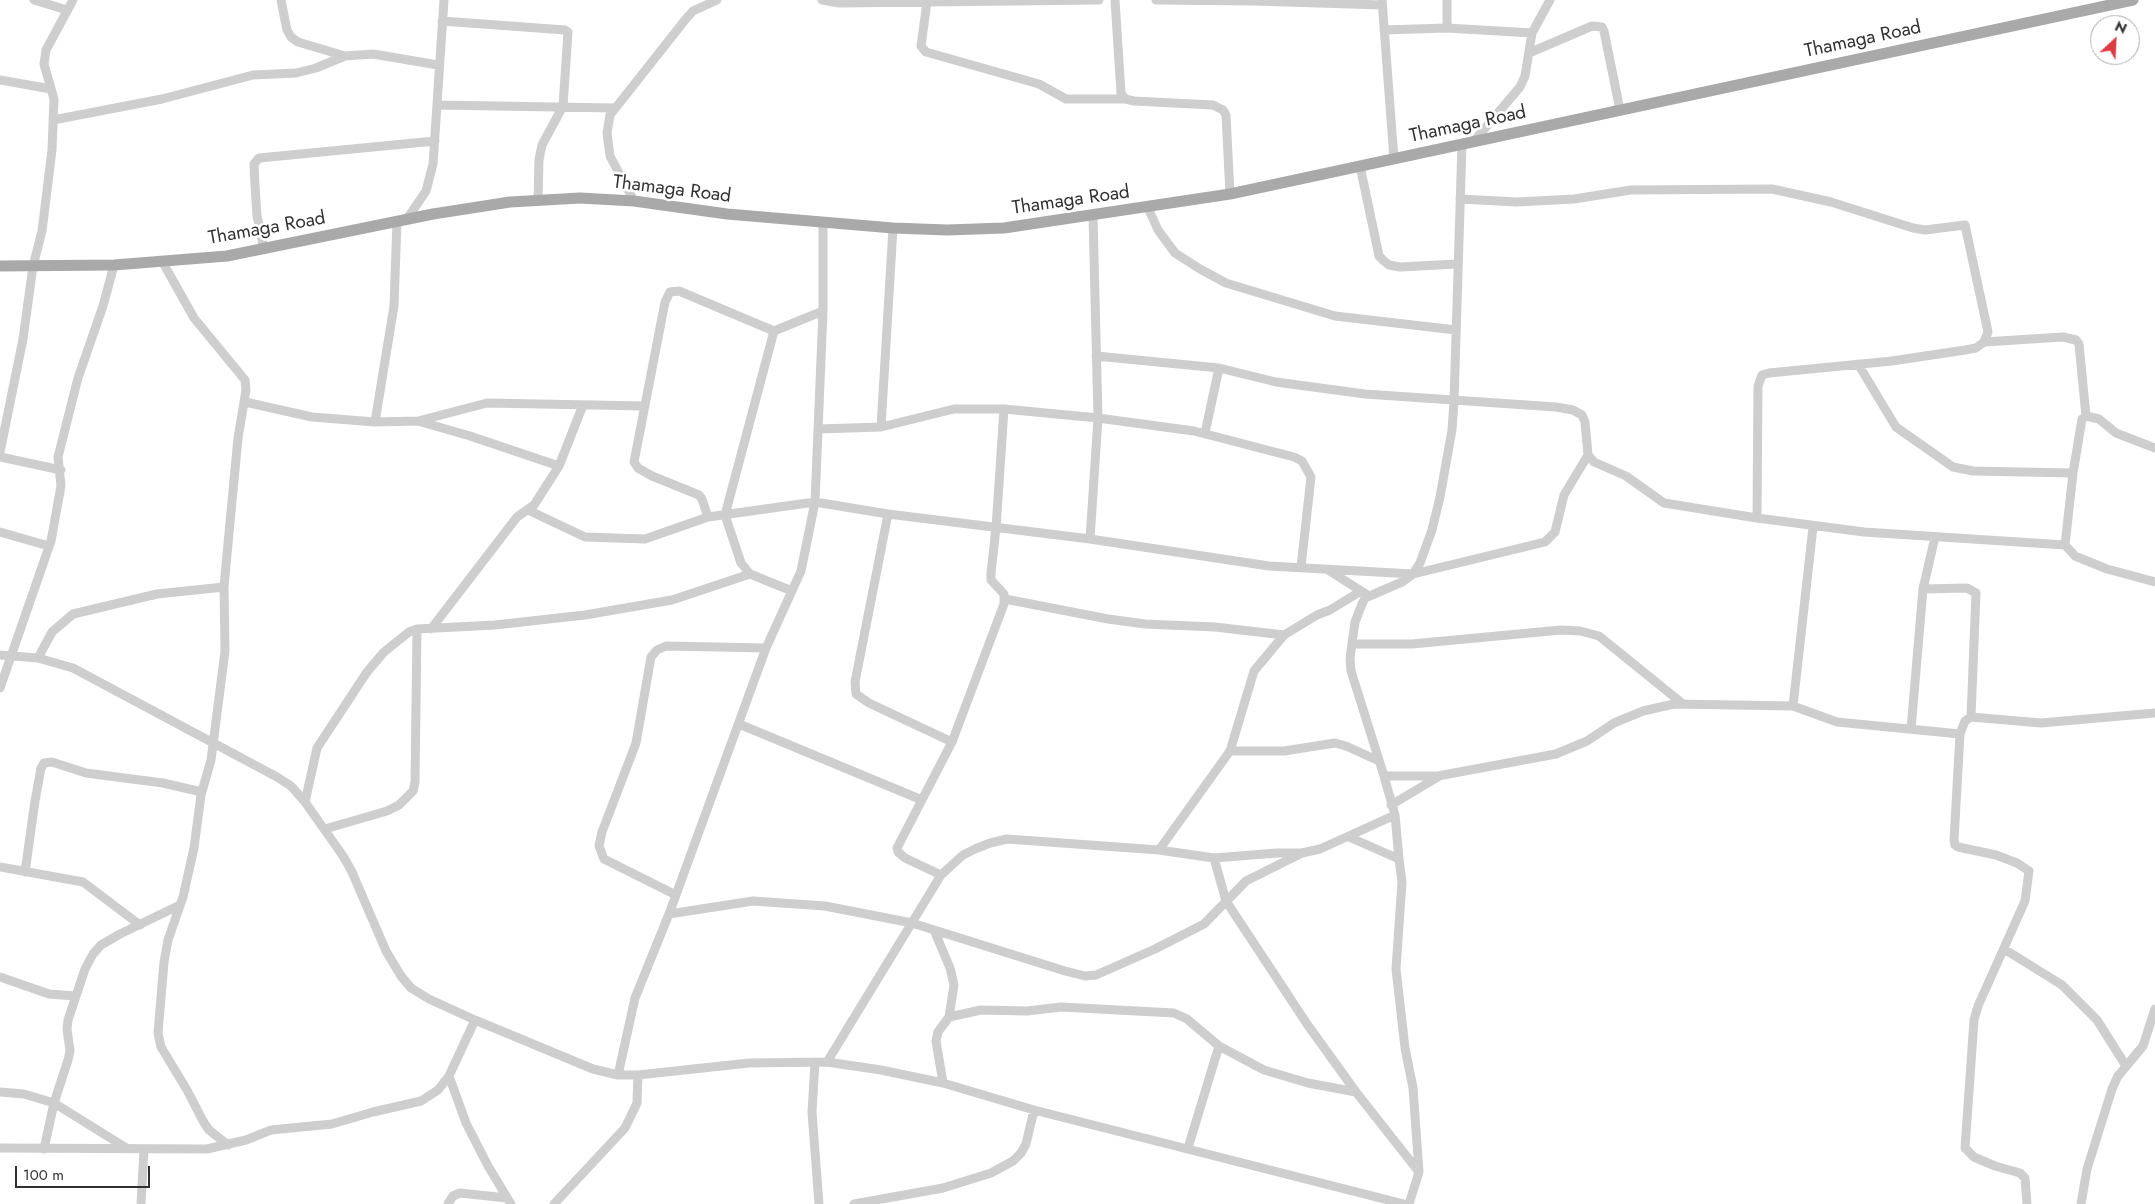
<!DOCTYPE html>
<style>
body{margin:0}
#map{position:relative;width:2155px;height:1204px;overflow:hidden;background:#fff;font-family:Jost,sans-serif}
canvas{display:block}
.north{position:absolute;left:2090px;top:15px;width:50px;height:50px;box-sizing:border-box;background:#fff;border:1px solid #adadad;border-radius:50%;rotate:25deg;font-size:14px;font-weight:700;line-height:20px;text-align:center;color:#313131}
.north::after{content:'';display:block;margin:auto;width:18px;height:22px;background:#de3c44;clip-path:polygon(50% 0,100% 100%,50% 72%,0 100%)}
.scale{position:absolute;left:15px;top:1166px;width:135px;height:22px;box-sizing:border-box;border:2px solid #313131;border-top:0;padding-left:6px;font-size:15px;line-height:18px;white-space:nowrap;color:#313131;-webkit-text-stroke:4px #fff;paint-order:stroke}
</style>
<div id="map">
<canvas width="2155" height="1204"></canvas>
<div class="north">N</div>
<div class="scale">100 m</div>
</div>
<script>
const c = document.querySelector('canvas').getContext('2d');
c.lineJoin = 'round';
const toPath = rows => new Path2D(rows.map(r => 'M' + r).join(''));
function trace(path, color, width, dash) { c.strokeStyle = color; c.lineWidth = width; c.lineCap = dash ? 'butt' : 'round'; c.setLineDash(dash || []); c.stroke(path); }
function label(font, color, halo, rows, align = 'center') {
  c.font = font + ' Jost,sans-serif'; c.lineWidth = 5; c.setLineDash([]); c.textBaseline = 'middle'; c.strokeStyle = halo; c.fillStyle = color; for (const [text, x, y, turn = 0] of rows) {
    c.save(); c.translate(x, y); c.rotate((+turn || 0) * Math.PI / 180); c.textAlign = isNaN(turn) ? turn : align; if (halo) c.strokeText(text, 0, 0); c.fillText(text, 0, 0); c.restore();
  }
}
const minor = toPath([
 [34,0,67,10],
 [281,0,287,30,291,37,298,42,345,56],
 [822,0,839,3,1099,0],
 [1115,0,1121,93,1125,99,1134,101,1213,105,1223,110,1226,115,1230,194],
 [1156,0,1255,1,1382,5],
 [1382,0,1394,159],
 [927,2,921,46,926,52,1039,84,1066,99,1125,99],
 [442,21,565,30,568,32,563,106,542,145,539,160,538,201],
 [1447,28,1447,0],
 [1384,30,1447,28,1532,33],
 [1529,53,1592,26,1602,27,1604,31,1620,110],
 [0,80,51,89],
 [437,105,615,108],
 [53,120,162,99,253,75,296,73,316,68,345,56,373,54,438,65],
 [1474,141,1520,87,1525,76,1532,33,1550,0],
 [1360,166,1379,256,1384,261,1389,265,1400,267,1457,264],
 [1460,199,1517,202,1574,199,1631,190,1772,189,1831,202,1913,228,1925,230,1965,225,1988,332,1984,342,1976,348,1965,350,1892,361,1769,373,1762,375,1758,386,1757,518],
 [634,201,610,156,607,133,610,115,685,20,693,11,717,0],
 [1148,208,1158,230,1175,253,1200,269,1226,283,1335,316,1456,330],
 [407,219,426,191,433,164,444,0],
 [264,249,257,216,255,185,254,164,259,158,435,141],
 [162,261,194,318,245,380,246,390,238,438,229,533,224,587,225,651,211,760,201,795,194,848,183,897,168,940,164,962,158,1033,161,1047,187,1090,203,1121,209,1130,228,1145],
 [1984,342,2063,337,2076,340,2079,344,2086,416,2082,419,2073,473,2065,545,2075,556,2107,569,2155,582],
 [1096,356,1219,368,1276,382,1365,394,1556,407,1573,410,1582,415,1585,422,1588,455,1594,462,1626,476,1664,503,1757,518,1864,532,2065,545],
 [1858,364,1896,427,1953,467,1973,471,2073,473],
 [245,402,312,417,375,422,418,421,487,403,645,406],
 [2086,416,2099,419,2116,433,2155,448],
 [418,421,470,436,559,466],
 [375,422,394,306,397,221],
 [881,427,893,228],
 [819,429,881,427,954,409,1004,409,1098,418,1194,431,1294,457,1302,461,1311,477,1301,567],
 [1205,433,1219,368],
 [0,452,23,339,33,266,42,231,52,150,54,99,44,64,46,50,73,0],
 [0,457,61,470],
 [528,510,585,537,645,539,708,517,815,502,888,514,1090,539,1269,566,1413,574,1545,542,1555,532,1564,495,1588,455],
 [888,514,855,682,856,694,869,703,952,742],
 [708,517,702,499,699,495,652,476,638,468,634,462,665,302,670,292,679,291,774,331],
 [0,532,49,546],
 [1090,539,1098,418,1093,216],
 [1328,570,1366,594],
 [1923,589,1967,588,1976,593,1971,717],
 [792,591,750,574,741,563,725,515,774,331,823,311],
 [1005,599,1108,619,1145,624,1215,627,1284,635],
 [431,629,517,517,534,505,559,466,583,405],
 [1352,644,1412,644,1561,630,1580,631,1599,636,1683,704],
 [0,655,38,658,73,668,277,777,291,786,305,802,343,856,352,872,386,951,401,976,411,988,429,999,475,1020,593,1069,618,1075,638,1075,749,1063,827,1062,881,1070,943,1083,1034,1110,1404,1204],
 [38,658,52,632,73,614,157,594,224,587],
 [0,688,51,541,61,486,58,457,78,378,103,306,114,265],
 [1793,706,1813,527],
 [739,724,922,800],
 [1911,729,1923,589,1935,537],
 [1230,751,1284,751,1335,743,1346,746,1379,761],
 [1384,776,1438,776,1556,754,1587,741,1614,723,1643,711,1674,704,1793,706,1837,722,1960,734],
 [305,802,317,748,367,672,384,652,409,632,417,629,495,625,585,615,672,600,750,574],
 [1391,805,1438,777],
 [325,829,387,811,399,805,413,791,415,782,417,629],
 [1349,837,1399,859],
 [1159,850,1230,751,1254,671,1284,635,1317,615,1330,610,1361,591],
 [1214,858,1226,901,1307,1024,1356,1092,1419,1172],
 [0,867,83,882,140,925],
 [25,872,35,801,41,768,44,763,52,762,86,773,163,783,202,792],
 [941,875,905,858,898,852,897,848,952,742,1004,604,1004,594,991,580,991,573,996,528,1004,409],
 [676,895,604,859,599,846,602,832,636,743,651,657,657,650,666,646,766,648],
 [669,914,753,901,825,906,912,923,1065,971,1085,976,1096,975,1155,949,1204,924,1246,881,1300,854],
 [934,930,950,968,954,985,949,1017,938,1032,936,1041,943,1083],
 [2004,949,2062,985,2097,1020,2126,1066],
 [0,977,49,994,75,996],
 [949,1017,981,1010,1027,1011,1061,1007,1174,1013,1187,1019,1219,1046,1264,1070,1308,1083,1356,1092],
 [815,1062,812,1112,819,1204],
 [827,1062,941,875,963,855,975,849,990,843,1007,839,1159,850,1214,858,1277,853,1302,853,1320,849,1395,815],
 [618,1075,635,998,669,914,766,648,801,571,815,502,823,311,823,222],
 [449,1076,466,1123,488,1166,511,1204],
 [0,1092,24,1094,54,1103,128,1149],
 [0,1148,207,1149,246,1140,271,1130,332,1124,373,1112,421,1101,438,1090,449,1076,475,1020],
 [1188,1148,1219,1046],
 [44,1149,54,1103,68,1060,70,1051,67,1029,68,1020,85,969,93,954,101,945,120,934,180,905],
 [141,1204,144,1150],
 [448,1204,453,1196,460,1193,507,1198],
 [554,1204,625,1128,637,1103,638,1075],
 [854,1204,943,1188,991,1173,1013,1161,1021,1153,1026,1144,1034,1110],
 [1409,1204,1419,1172,1413,1088,1405,1048,1396,969,1402,882,1399,859,1395,815,1384,776,1351,671,1350,658,1355,622,1362,604,1365,598,1402,582,1413,574,1420,563,1432,530,1440,497,1452,430,1454,401,1462,144],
 [2027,1204,2025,1178,2020,1173,1995,1166,1974,1157,1965,1148,1974,1020,1978,1006,2025,901,2029,871,2017,863,1996,855,1958,847,1955,845,1954,840,1960,734,1965,721,1971,717,2041,723,2155,713],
 [2081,1204,2087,1169,2112,1089,2118,1076,2143,1046,2155,1009]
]);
const major = toPath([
 [0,266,114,265,227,256,433,214,510,202,580,198,634,201,727,214,893,228,947,230,1004,228,1230,194,2133,0]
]);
const streetNames = [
 ["Thamaga Road",1863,40,-12],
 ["Thamaga Road",1468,125,-12],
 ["Thamaga Road",672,190,7],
 ["Thamaga Road",1071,201,-8],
 ["Thamaga Road",267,229,-10]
];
trace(minor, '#cecece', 9);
trace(major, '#a9a9a9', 11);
label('19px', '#313131', '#fff', streetNames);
</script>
